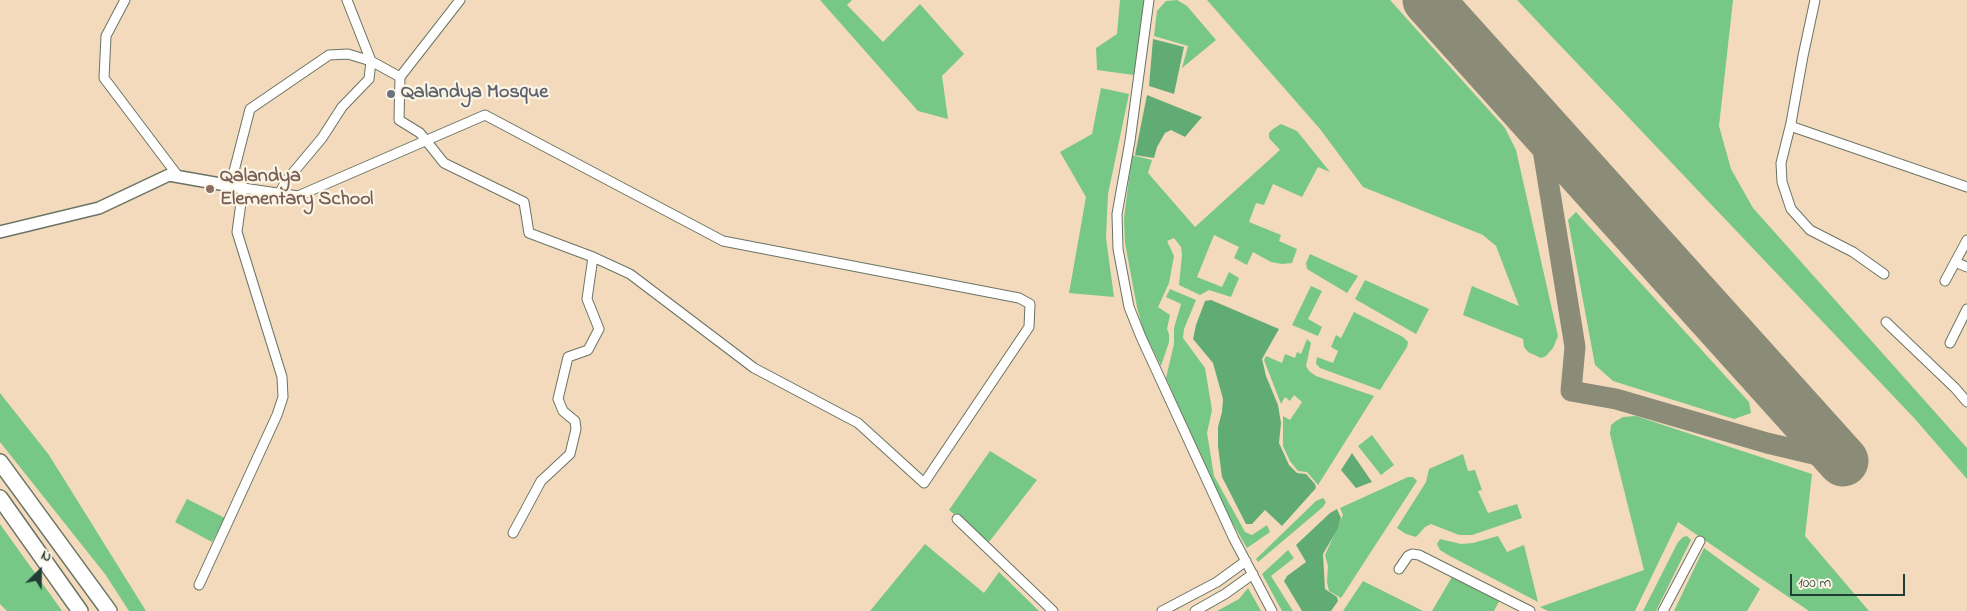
<!DOCTYPE html>
<style>
body{margin:0}
#map{position:relative;width:1967px;height:611px;overflow:hidden;background:#f4dabc;font-family:"Indie Flower",sans-serif}
canvas{display:block}
.north{position:absolute;left:15px;top:546px;width:50px;height:50px;-webkit-text-stroke:4px #fcf5e5;paint-order:stroke;rotate:23deg;font-size:14px;font-weight:700;line-height:20px;text-align:center;color:#1f3d34}
.north::after{content:'';display:block;margin:auto;width:18px;height:22px;background:#1f3d34;clip-path:polygon(50% 0,100% 100%,50% 72%,0 100%)}
.scale{position:absolute;left:1790px;top:574px;width:115px;height:22px;box-sizing:border-box;border:2px solid #1f3d34;border-top:0;padding-left:6px;font-size:15px;line-height:18px;white-space:nowrap;color:#1f3d34;-webkit-text-stroke:4px #fcf5e5;paint-order:stroke}
</style>
<div id="map">
<canvas width="1967" height="611"></canvas>
<div class="north">N</div>
<div class="scale">100 m</div>
</div>
<script>
const c = document.querySelector('canvas').getContext('2d');
c.lineJoin = 'round';
function paint(path, color) { c.fillStyle = color; c.fill(path, 'evenodd'); }
const toPath = rows => new Path2D(rows.map(r => 'M' + r).join(''));
function trace(path, color, width, dash) { c.strokeStyle = color; c.lineWidth = width; c.lineCap = dash ? 'butt' : 'round'; c.setLineDash(dash || []); c.stroke(path); }
function label(font, color, halo, rows, align = 'center') {
  c.font = font + ' "Indie Flower",sans-serif'; c.lineWidth = 4.5; c.setLineDash([]); c.textBaseline = 'middle'; c.strokeStyle = halo; c.fillStyle = color; for (const [text, x, y, turn = 0] of rows) {
    c.save(); c.translate(x, y); c.rotate((+turn || 0) * Math.PI / 180); c.textAlign = isNaN(turn) ? turn : align; if (halo) c.strokeText(text, 0, 0); c.fillText(text, 0, 0); c.restore();
  }
}
const green = toPath([
 [820,0,852,0,847,5,883,42,920,4,964,54,942,76,948,119,918,111],
 [1120,0,1144,0,1134,75,1097,70,1096,48,1117,34],
 [1177,0,1187,6,1216,40,1182,68,1188,46,1154,36,1157,11,1166,1],
 [1207,0,1390,0,1505,128,1516,150,1558,336,1553,348,1546,356,1541,358,1528,352,1524,347,1523,339,1463,315,1472,286,1519,306,1496,246,1483,235,1363,187,1320,129],
 [1517,0,1733,0,1719,126,1731,169,1753,208,1967,448,1967,479,1915,419],
 [1101,88,1129,94,1108,194,1106,238,1114,297,1069,293,1086,197,1060,152,1092,134],
 [1281,124,1297,131,1330,172,1318,167,1302,197,1273,184,1264,205,1256,203,1249,222,1281,235,1279,241,1297,249,1292,263,1282,264,1271,262,1253,252,1247,265,1234,258,1239,247,1214,235,1197,277,1222,287,1229,272,1239,278,1231,297,1209,290,1200,295,1179,285,1182,255,1181,247,1174,238,1167,241,1174,256,1169,283,1158,307,1170,315,1167,329,1169,334,1169,342,1161,366,1143,330,1137,307,1125,243,1124,218,1132,155,1152,160,1148,173,1195,227,1280,150,1269,138,1269,133,1273,129],
 [1576,212,1749,402,1751,413,1734,419,1613,381,1595,365,1568,220],
 [1310,254,1358,276,1347,293,1307,269,1306,263],
 [1365,280,1429,309,1416,334,1355,299],
 [1311,286,1322,291,1308,319,1322,327,1318,336,1292,325],
 [1170,289,1196,300,1184,329,1183,338,1205,368,1212,410,1207,433,1214,476,1245,532,1252,535,1267,525,1270,532,1247,548,1218,498,1166,378,1174,344,1174,328,1181,304,1166,297],
 [1354,312,1403,337,1408,342,1407,347,1380,390,1320,368,1316,364,1317,357,1333,363,1338,351,1331,347,1336,335,1341,338],
 [1307,339,1311,343,1306,366,1309,371,1316,376,1374,396,1318,485,1307,472,1298,471,1290,461,1283,446,1283,416,1290,420,1302,402,1294,395,1290,401,1285,397,1281,404,1264,360,1266,356,1282,363,1285,354,1295,358,1297,352,1301,354],
 [0,393,49,455,146,611,129,611,105,574,0,442],
 [1636,416,1812,474,1805,536,1869,611,1809,611,1678,522,1635,611,1548,611,1540,607,1644,570,1610,434,1611,425,1616,421,1623,417],
 [1372,435,1394,465,1381,475,1358,446],
 [990,451,1037,480,989,542,949,510],
 [1463,454,1468,471,1475,470,1482,490,1478,491,1488,513,1517,504,1522,518,1472,535,1459,535,1431,524,1425,527,1416,537,1406,534,1397,528,1426,482,1429,469],
 [1408,477,1413,477,1417,481,1341,598,1329,591,1327,582,1328,566,1325,555,1343,515,1340,508],
 [1323,498,1326,502,1323,507,1258,562,1256,559,1258,557,1316,501],
 [187,499,225,518,212,542,175,522],
 [0,524,60,608,62,611,7,611,0,604],
 [1498,536,1507,552,1524,545,1538,602,1448,555,1440,550,1437,544,1440,539,1461,544,1473,543],
 [1687,536,1691,540,1656,611,1643,611,1678,542,1683,537],
 [925,544,984,593,999,572,1039,611,870,611],
 [1704,548,1760,589,1747,611,1674,611],
 [1288,550,1294,558,1271,576,1293,611,1282,611,1262,574],
 [1452,577,1501,598,1494,611,1432,611],
 [1363,581,1423,611,1343,611],
 [1248,588,1261,611,1217,611,1239,599]
]);
const forest = toPath([
 [1153,39,1184,47,1174,94,1149,86],
 [1147,95,1202,117,1185,137,1171,130,1165,133,1157,147,1154,158,1135,155],
 [1211,300,1279,329,1262,359,1266,376,1278,405,1281,423,1279,443,1289,465,1297,473,1306,474,1315,484,1316,488,1282,526,1265,510,1252,524,1246,524,1222,477,1218,446,1218,427,1222,412,1223,399,1213,363,1193,339,1196,325,1205,301],
 [1352,453,1372,482,1356,488,1341,470],
 [1337,509,1341,518,1337,530,1323,554,1325,589,1337,597,1338,601,1331,611,1302,611,1284,581,1287,576,1306,562,1296,545,1330,513]
]);
const taxiway = toPath([
 [1539,125,1575,347,1571,391,1616,399,1767,443,1843,461]
]);
const runway = toPath([
 [1428,0,1843,461]
]);
const minor = toPath([
 [125,0,106,36,104,78,178,176],
 [1149,0,1130,141,1117,214,1118,249,1129,307,1141,337,1234,539,1272,611],
 [1815,0,1803,56,1791,123,1793,127,1967,187],
 [400,77,399,120,420,133,444,163,524,202,529,233,593,257,587,299,599,329,588,350,568,357,558,399,563,411,575,421,576,429,570,454,541,481,513,533],
 [1791,123,1781,163,1782,182,1791,209,1810,230,1853,252,1884,274],
 [235,188,233,175,250,109,329,55,348,54,371,61,347,0],
 [279,194,286,181,322,138,342,107,369,79,371,61,400,77,460,0],
 [1955,262,1967,267],
 [1945,281,1967,240],
 [1886,322,1955,388,1967,402],
 [1950,343,1967,309],
 [957,519,1053,611],
 [1399,569,1408,556,1412,554,1419,555,1530,611],
 [199,585,277,415,283,397,282,377,237,232,243,188,298,196,485,115,723,241,1019,298,1030,304,1029,327,924,483,858,423,754,368,630,274,593,257],
 [1162,611,1217,582,1246,561],
 [1195,611,1225,594,1253,574],
 [1663,611,1700,541]
]);
const tertiary = toPath([
 [0,232,99,208,169,175,243,188]
]);
const trunk = toPath([
 [0,462,109,611],
 [0,498,80,611]
]);
const markers = [
 [391,94,5,"#6b7280"],
 [210,189,5,"#8d6e63"]
];
const worshipNames = [
 ["Qalandya Mosque",401,94]
];
const educationNames = [
 ["Qalandya",220,178],
 ["Elementary School",220,201]
];
paint(green, '#77c787');
paint(forest, '#61ac74');
trace(taxiway, '#8a8c78', 21);
trace(runway, '#8a8c78', 51);
trace(minor, '#6a7464', 11);
trace(tertiary, '#6a7464', 14);
trace(trunk, '#6a7464', 18);
trace(minor, '#fff', 9);
trace(tertiary, '#fff', 11);
trace(trunk, '#fff', 15);
for (const [x, y, r, color] of markers) { const dot = new Path2D(); dot.arc(x, y, r, 0, 2 * Math.PI); c.fillStyle = color; c.fill(dot); trace(dot, '#fcf5e5', 2); }
label('bold 20px', '#5b616d', '#fcf5e5', worshipNames, 'left');
label('bold 20px', '#785e54', '#fcf5e5', educationNames, 'left');
</script>
